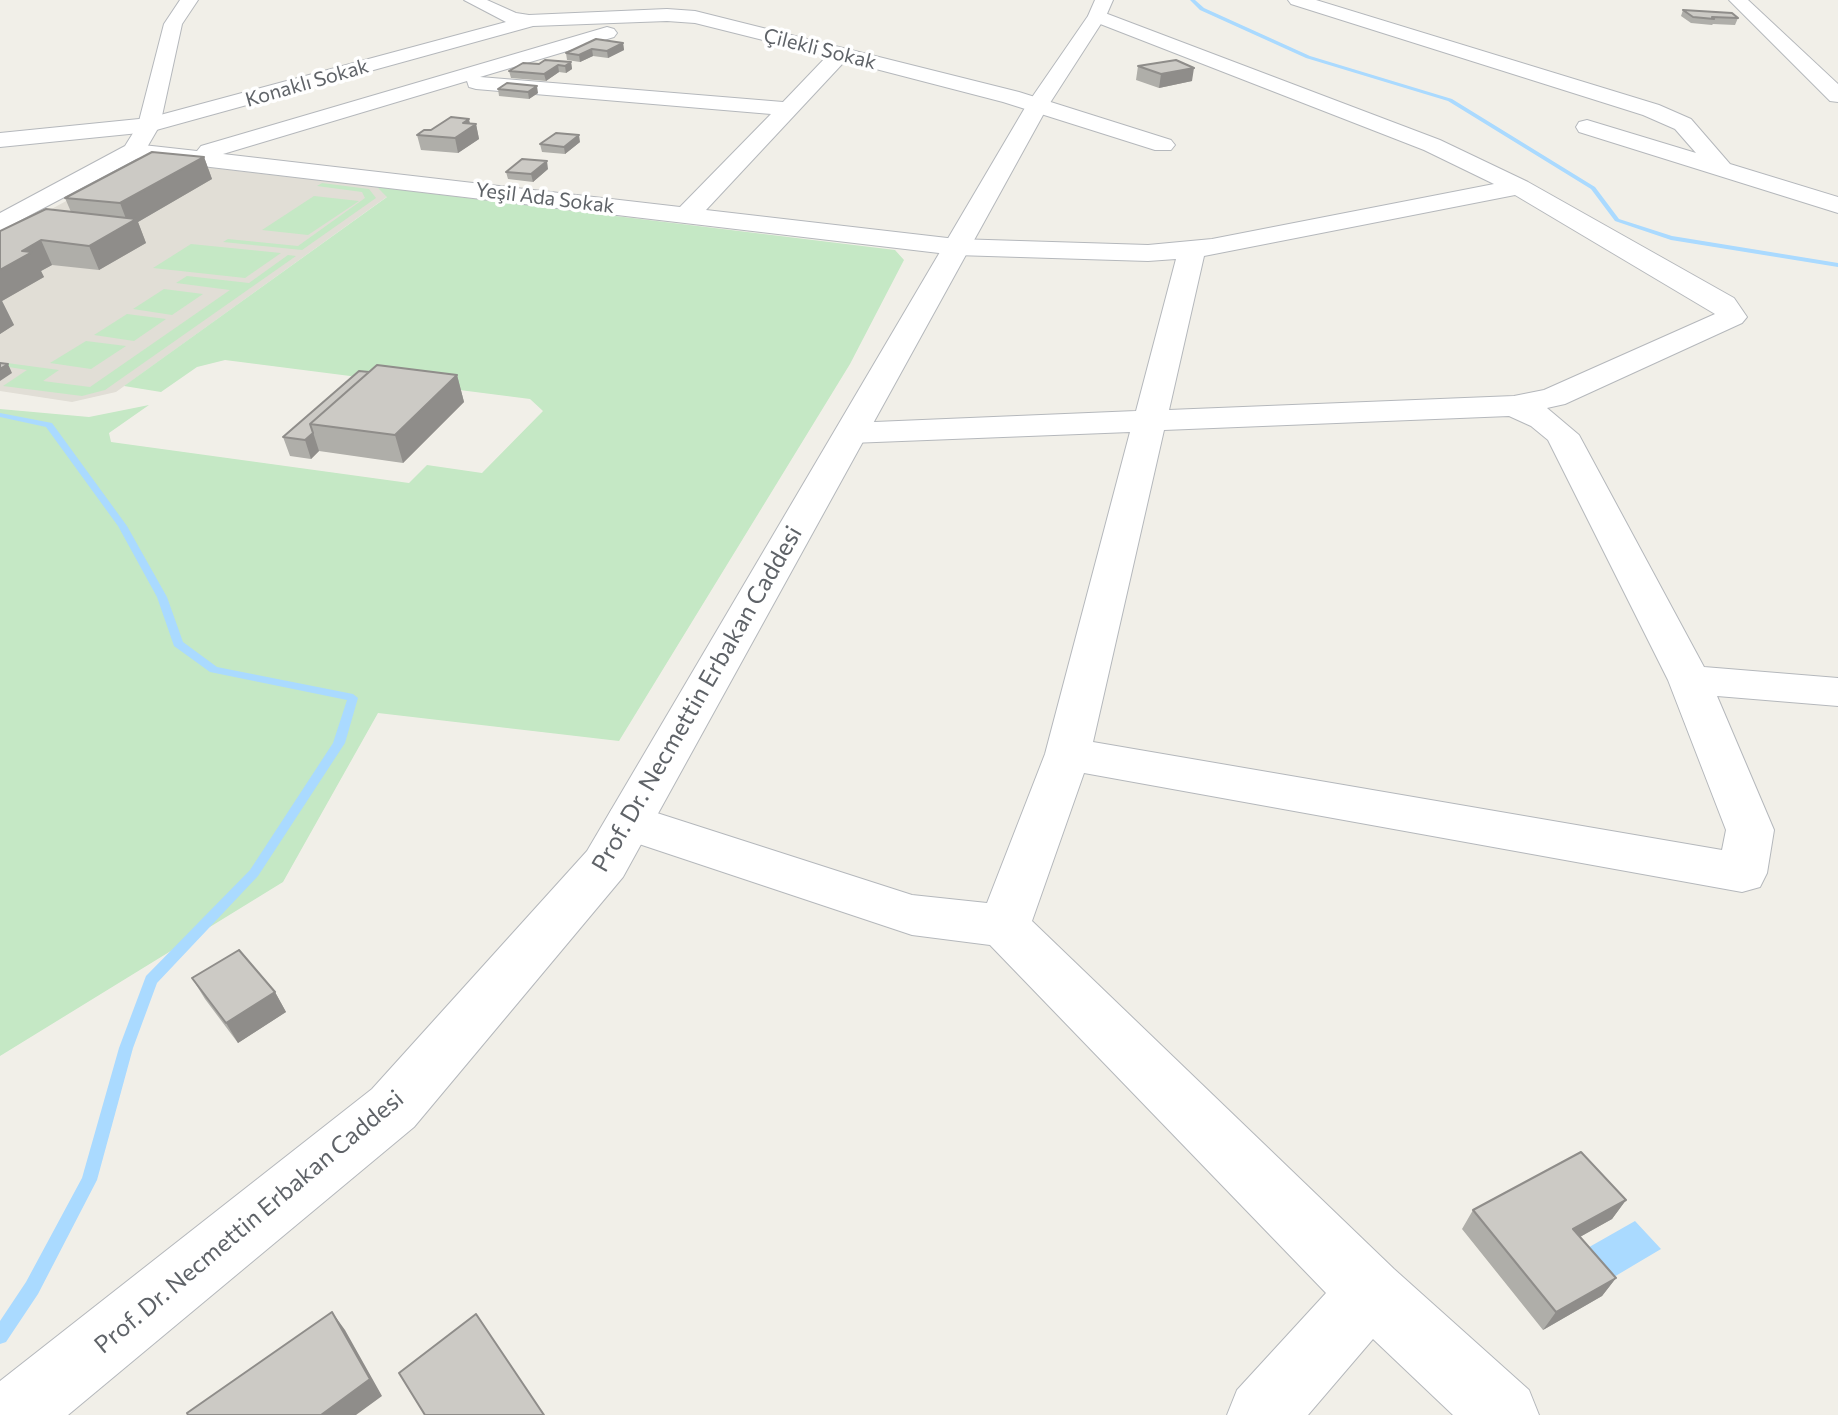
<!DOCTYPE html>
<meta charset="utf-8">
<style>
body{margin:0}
canvas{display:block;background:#f1efe8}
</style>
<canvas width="1838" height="1415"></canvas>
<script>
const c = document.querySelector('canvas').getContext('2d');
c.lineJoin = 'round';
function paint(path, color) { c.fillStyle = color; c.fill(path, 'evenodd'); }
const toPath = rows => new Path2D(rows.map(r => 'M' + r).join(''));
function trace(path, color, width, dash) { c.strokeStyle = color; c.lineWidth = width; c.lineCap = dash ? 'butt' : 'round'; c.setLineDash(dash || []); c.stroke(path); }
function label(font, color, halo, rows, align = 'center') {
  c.font = font + ' Commissioner,sans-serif'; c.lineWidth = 7; c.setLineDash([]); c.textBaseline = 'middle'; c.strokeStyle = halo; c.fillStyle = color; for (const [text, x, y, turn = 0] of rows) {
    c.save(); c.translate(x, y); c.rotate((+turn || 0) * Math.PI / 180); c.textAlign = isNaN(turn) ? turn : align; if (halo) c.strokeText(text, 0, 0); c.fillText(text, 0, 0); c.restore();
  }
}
const education = toPath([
 [178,164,377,187,388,196,116,392,72,402,0,391,0,237,114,175]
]);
const green = toPath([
 [322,183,369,189,376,198,302,250,223,242,228,239,298,246,365,198,362,192,317,186],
 [377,187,895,250,904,260,850,364,619,741,378,713,283,882,0,1056,0,409,89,417,149,405,109,433,111,442,409,483,427,465,482,473,543,411,530,399,225,360,197,367,161,392,124,386,387,197],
 [314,196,359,201,308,235,262,230],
 [191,244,281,253,245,278,153,268],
 [288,255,296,256,105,390,82,396,3,386,27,370,3,366,7,363,59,370,43,381,90,387,230,290,176,283,187,276,249,283],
 [164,289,203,294,172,315,133,309],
 [127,314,166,319,134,341,94,335],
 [86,341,126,346,91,369,50,363]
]);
const water = toPath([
 [1635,1221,1661,1249,1602,1284,1577,1254]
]);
const stream = toPath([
 [1190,0,1195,0,1204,8,1310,56,1452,99,1595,187,1619,219,1672,236,1838,263,1838,267,1671,240,1615,221,1591,189,1448,101,1306,58,1200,10,1190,0],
 [0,413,52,423,127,526,167,597,183,642,217,667,353,694,358,698,345,743,258,876,157,983,133,1048,97,1180,38,1294,6,1342,0,1344,0,1321,26,1282,82,1178,119,1048,146,976,250,870,333,743,347,700,210,672,174,646,157,597,118,526,46,427,0,417,0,413]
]);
const minor = toPath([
 [464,0,487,0,516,13,529,15,667,9,695,11,1019,92,1171,140,1175,145,1171,150,1155,150,1003,102,845,61,706,210,956,239,1148,245,1212,239,1494,184,1424,150,1090,20,1088,16,1097,10,1440,140,1528,182,1734,298,1747,317,1742,323,1565,404,1547,408,1579,435,1704,667,1838,678,1838,706,1717,696,1774,830,1767,873,1760,887,1742,892,1084,773,1032,921,1394,1269,1529,1390,1539,1415,1453,1415,1373,1339,1308,1415,1227,1415,1237,1390,1326,1293,990,945,912,935,612,835,605,822,612,809,629,804,912,895,987,903,1045,754,1130,432,851,443,839,440,834,433,839,426,851,423,1136,411,1176,259,1148,261,956,255,134,158,126,156,122,151,126,146,134,144,197,151,201,146,607,27,614,29,617,33,614,37,480,77,783,102,827,56,695,23,667,21,533,26,149,132,0,147,0,133,149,118,506,22,464,0],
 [467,81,469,87,476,89,771,114,680,207,223,154,467,81],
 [1515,195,1715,314,1544,390,1514,396,1169,410,1204,256,1515,195],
 [1509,416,1531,426,1548,440,1668,680,1726,830,1722,850,1093,742,1164,430,1509,416],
 [1288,0,1316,0,1659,105,1691,119,1730,164,1838,197,1838,213,1579,132,1576,127,1579,122,1587,120,1696,153,1675,129,1643,115,1291,4,1288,0],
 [1729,0,1748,0,1838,84,1838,102,1830,101,1729,0]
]);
const tertiary = toPath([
 [180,0,198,0,182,24,160,125,142,156,0,231,0,213,125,146,138,125,164,24,180,0],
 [1095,0,1113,0,1106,16,1048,106,623,877,414,1127,68,1415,0,1415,0,1381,372,1089,587,851,1026,106,1088,16,1095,0]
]);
const wall = toPath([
 [1683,10,1738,18,1735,25,1713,24,1712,25,1691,23,1681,16],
 [623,43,624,50,608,58,593,56,580,62,567,60,566,53],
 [571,62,572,69,566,73,559,72,546,81,511,78,509,71,539,64],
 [1138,66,1192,81,1159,88,1136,80],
 [498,89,538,93,529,99,499,96],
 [470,124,476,124,479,139,458,153,421,150,417,135,431,130],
 [580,142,565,154,542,152,540,144],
 [204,157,212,179,138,222,146,243,99,270,52,265,41,271,44,277,2,301,14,325,0,334,0,231,71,212,65,198],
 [548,169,533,182,508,179,506,172],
 [369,372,457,375,464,402,403,463,319,451,311,459,290,456,283,437],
 [192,978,275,992,286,1012,238,1043,205,999],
 [1626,1200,1612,1219,1580,1237,1616,1278,1602,1296,1543,1330,1462,1229,1473,1210]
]);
const shadedWall = toPath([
 [623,43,624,50,608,58,607,51],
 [592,49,593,56,580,62,579,55],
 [571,62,572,69,566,73,565,66],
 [558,65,559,72,546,81,544,74],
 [1194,68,1192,81,1159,88,1161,74],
 [537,86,538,93,529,99,528,92],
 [469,119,471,128,476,124,479,139,458,153,455,138,463,123],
 [579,135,580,142,565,154,564,147],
 [204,157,212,179,138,222,146,243,99,270,89,246,128,224,120,203],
 [547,161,548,169,533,182,531,174],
 [41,240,52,265,41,271,44,277,2,301,14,325,0,334,0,270,22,251],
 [8,364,12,373,0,381,0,369],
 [457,375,464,402,403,463,395,435],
 [313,432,319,451,311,459,305,440],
 [275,992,286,1012,238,1043,226,1023],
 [1626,1200,1612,1219,1560,1248,1573,1229],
 [1616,1278,1602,1296,1543,1330,1556,1312],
 [332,1312,345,1330,382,1396,356,1415,321,1415]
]);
const building = toPath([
 [1683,10,1732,13,1738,18,1712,17,1714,19,1693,17,1683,10],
 [596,39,623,43,607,51,592,49,579,55,566,53,596,39],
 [545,60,571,62,565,66,558,65,544,74,509,71,523,63,539,64,545,60],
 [1176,60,1194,68,1161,74,1138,66,1176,60],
 [507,83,537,86,528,92,498,89,507,83],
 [451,117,469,119,463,123,476,124,455,138,417,135,424,130,431,130,451,117],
 [556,133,579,135,564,147,540,144,556,133],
 [152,152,204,157,120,203,65,198,152,152],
 [522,159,547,161,531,174,506,172,522,159],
 [46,209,136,219,89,246,41,240,22,251,32,252,0,270,0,231,46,209],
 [0,363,8,364,0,369,0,363],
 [377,365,457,375,395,435,310,424,377,365],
 [359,371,369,372,310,424,313,433,305,440,283,437,359,371],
 [239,950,275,992,226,1023,192,978,239,950],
 [1581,1152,1626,1200,1573,1229,1616,1278,1556,1312,1473,1210,1581,1152],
 [332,1312,370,1379,321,1415,188,1415,187,1413,332,1312],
 [476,1314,544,1415,425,1415,399,1373,476,1314]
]);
const farStreetnames = [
 ["Çilekli Sokak",820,49,14],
 ["Konaklı Sokak",307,83,-16],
 ["Yeşil Ada Sokak",545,198,7]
];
const streetNames = [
 ["Prof. Dr. Necmettin Erbakan Caddesi",697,699,-60],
 ["Prof. Dr. Necmettin Erbakan Caddesi",249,1222,-40]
];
paint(education, '#e1ded6');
paint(green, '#c5e8c5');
paint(water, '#aadaff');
paint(stream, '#aadaff');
trace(minor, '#b5b8bc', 2);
trace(tertiary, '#b5b8bc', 2);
paint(minor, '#fff');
paint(tertiary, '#fff');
paint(wall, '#afaea9');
paint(shadedWall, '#8f8d8a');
paint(building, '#cccac5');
trace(building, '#8f8d8a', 2);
label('20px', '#5f6368', '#fff', farStreetnames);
label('24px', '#5f6368', '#fff', streetNames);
</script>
